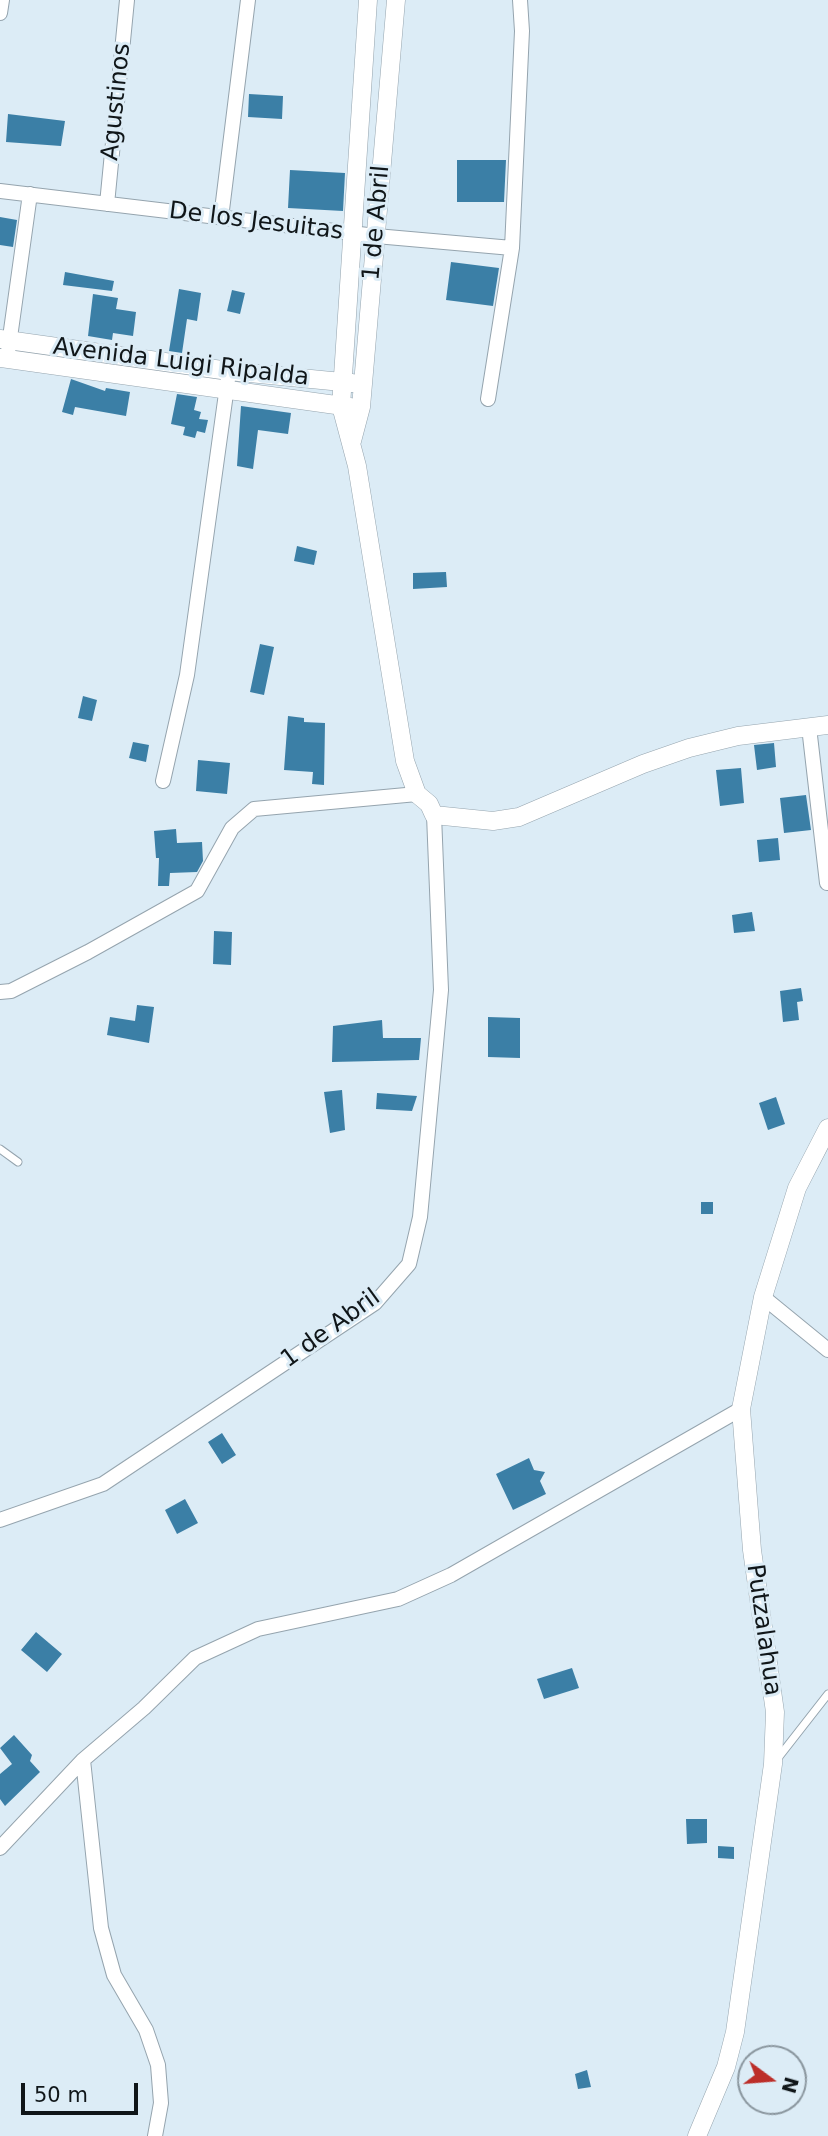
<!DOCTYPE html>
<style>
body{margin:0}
#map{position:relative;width:828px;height:2136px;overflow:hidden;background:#dcecf6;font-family:"DejaVu Sans",sans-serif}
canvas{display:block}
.north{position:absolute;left:737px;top:2045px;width:70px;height:70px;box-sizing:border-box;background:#dcecf6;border:2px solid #8a969e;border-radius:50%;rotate:106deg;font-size:19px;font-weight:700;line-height:28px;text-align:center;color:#101619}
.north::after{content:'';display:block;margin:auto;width:24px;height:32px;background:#bc2e29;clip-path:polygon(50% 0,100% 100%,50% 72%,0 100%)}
.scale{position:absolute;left:21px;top:2083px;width:117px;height:32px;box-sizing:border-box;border:4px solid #101619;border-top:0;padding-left:9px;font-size:21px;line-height:24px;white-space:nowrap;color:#101619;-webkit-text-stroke:5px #dcecf6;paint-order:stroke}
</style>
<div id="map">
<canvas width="828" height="2136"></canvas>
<div class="north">N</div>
<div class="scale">50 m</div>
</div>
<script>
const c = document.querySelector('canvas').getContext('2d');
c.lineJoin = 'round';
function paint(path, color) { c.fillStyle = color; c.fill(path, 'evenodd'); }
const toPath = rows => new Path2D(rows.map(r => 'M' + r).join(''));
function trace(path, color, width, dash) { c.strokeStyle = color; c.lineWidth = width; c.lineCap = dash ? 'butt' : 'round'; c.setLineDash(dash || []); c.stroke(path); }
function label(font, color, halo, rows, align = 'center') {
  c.font = font + ' "DejaVu Sans",sans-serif'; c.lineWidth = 6; c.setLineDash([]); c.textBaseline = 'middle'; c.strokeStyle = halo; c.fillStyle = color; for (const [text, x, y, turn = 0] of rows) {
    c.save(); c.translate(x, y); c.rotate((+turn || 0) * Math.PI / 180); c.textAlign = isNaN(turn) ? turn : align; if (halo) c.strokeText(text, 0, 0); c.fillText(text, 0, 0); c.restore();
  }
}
const building = toPath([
 [249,94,283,96,282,119,248,117],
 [8,114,65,121,61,146,6,142],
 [457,160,506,160,504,202,457,202],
 [290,170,345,173,343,211,288,208],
 [0,217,17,220,13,247,0,245],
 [451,262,499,268,493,306,446,300],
 [65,272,114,281,112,291,63,285],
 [179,289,201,293,197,321,187,319,182,353,169,351],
 [232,290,245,293,240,314,227,311],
 [93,294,118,298,116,309,136,312,133,336,113,333,112,340,88,336],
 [71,379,105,391,106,388,130,392,126,416,75,407,73,415,62,412],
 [177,394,197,397,194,410,201,412,199,419,208,420,205,433,197,431,195,438,183,435,185,427,171,424],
 [241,406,291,413,288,434,258,430,253,469,237,466],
 [297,546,317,551,314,565,294,561],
 [446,572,447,587,413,589,413,573],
 [260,644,274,647,264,695,250,692],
 [83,696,97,700,92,721,78,718],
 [288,716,304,718,304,722,325,723,324,785,312,784,313,772,284,770],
 [133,742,149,745,146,762,129,758],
 [774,743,776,767,757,770,754,745],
 [198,760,230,763,227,794,196,791],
 [741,768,744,803,720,806,716,770],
 [806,795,811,830,784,833,780,798],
 [176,829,177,843,202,842,203,861,197,872,170,873,169,886,158,886,159,858,156,858,154,831],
 [778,838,780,860,759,862,757,840],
 [752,912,755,931,734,933,732,915],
 [214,931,232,932,231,965,213,964],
 [801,988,803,1001,797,1002,799,1020,783,1022,780,991],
 [137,1005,154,1007,149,1043,107,1035,110,1017,135,1021],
 [488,1017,520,1018,520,1058,488,1057],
 [382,1020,383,1038,421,1038,419,1060,332,1062,333,1026],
 [342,1090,345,1130,330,1133,324,1092],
 [377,1093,417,1096,412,1111,376,1109],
 [776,1097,785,1124,768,1130,759,1103],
 [701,1202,713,1202,713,1214,701,1214],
 [222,1433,236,1455,222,1464,208,1442],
 [529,1458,534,1470,545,1472,540,1481,546,1494,513,1510,496,1474],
 [185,1499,198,1523,177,1534,165,1510],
 [36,1632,62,1654,47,1672,21,1650],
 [572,1668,579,1688,544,1699,537,1679],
 [14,1735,32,1755,30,1761,40,1772,5,1806,0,1799,0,1774,12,1764,0,1748],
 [686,1819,707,1819,707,1843,687,1844],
 [718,1846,734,1847,734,1859,718,1858],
 [587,2070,591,2087,578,2089,575,2074]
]);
const service = toPath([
 [0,1149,18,1162],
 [778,1758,828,1694]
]);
const minor = toPath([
 [0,13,2,0],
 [0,191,376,236,512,248],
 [107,204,127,0],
 [221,218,248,0],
 [7,359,30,194],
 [488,399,512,248,522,31,520,0],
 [809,727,827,883],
 [163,781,187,675,228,379],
 [0,992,11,991,88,952,197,891,232,828,254,809,417,794],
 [763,1297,828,1350],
 [0,1520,103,1484,375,1303,409,1264,420,1217,441,990,434,815],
 [83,1760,101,1928,114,1975,146,2030,158,2065,161,2103,155,2136],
 [0,1848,83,1760,144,1708,195,1658,258,1629,398,1599,451,1575,741,1409]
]);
const tertiary = toPath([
 [368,0,341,406,357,466,405,761,417,794,429,804,434,815,493,821,519,817,643,764,689,748,738,736,828,725],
 [0,339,229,371,352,383],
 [0,358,350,407],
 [352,441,361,407,396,0],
 [697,2136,726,2067,735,2032,773,1764,775,1712,752,1550,741,1409,763,1297,797,1188,828,1128]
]);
const streetNames = [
 ["Agustinos",117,102,-84],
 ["De los Jesuitas",256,222,7],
 ["1 de Abril",377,223,-85],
 ["Avenida Luigi Ripalda",181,363,7],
 ["1 de Abril",331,1329,-36],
 ["Putzalahua",763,1630,82]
];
paint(building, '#3b7fa6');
trace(service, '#95a4ae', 9);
trace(minor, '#95a4ae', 16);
trace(tertiary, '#95a4ae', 19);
trace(service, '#fff', 7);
trace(minor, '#fff', 14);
trace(tertiary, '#fff', 18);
label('24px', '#101619', '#dcecf6', streetNames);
</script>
